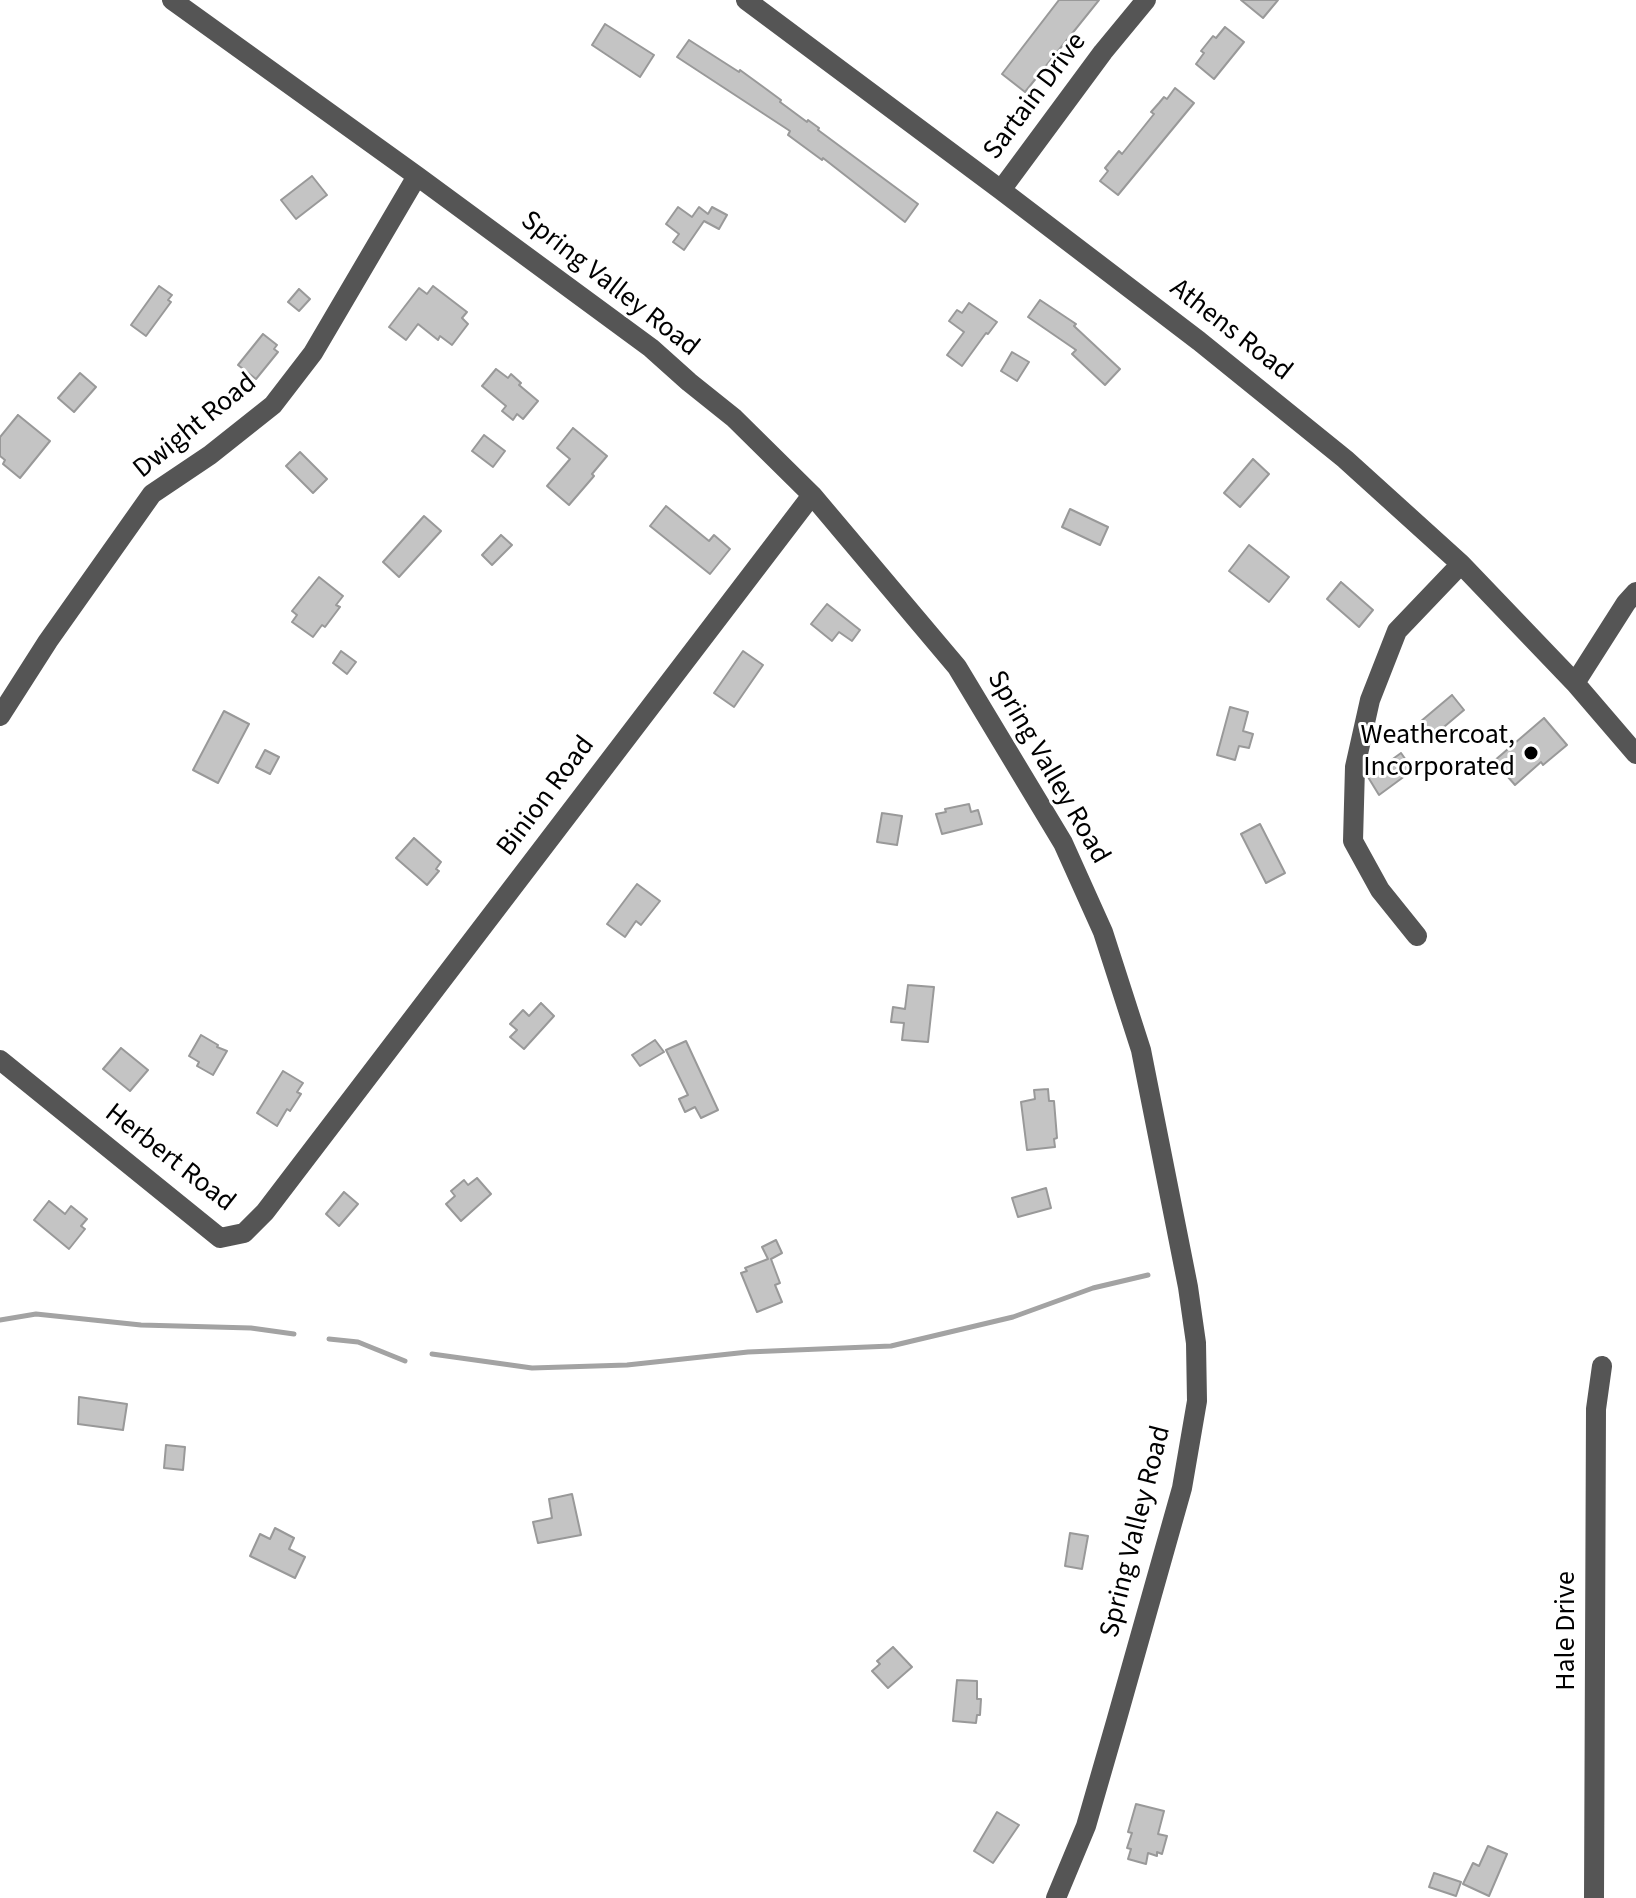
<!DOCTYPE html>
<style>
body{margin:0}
canvas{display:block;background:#fff}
</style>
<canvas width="1636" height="1898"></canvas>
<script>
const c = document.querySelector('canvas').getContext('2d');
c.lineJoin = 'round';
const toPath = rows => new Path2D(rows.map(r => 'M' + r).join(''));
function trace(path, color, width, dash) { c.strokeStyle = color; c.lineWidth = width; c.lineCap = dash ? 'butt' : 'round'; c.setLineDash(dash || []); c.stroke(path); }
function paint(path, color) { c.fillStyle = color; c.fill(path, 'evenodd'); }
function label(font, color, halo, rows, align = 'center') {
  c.font = font + ' "Source Sans 3",sans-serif'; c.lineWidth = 6; c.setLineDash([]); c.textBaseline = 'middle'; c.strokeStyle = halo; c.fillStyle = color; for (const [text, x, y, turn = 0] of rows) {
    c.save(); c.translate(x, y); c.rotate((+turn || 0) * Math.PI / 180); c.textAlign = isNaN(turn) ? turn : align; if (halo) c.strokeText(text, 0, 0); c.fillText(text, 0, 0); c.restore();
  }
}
const stream = toPath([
 [0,1320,36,1314,141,1325,251,1328,294,1334],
 [329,1339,358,1342,405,1361],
 [432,1354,532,1368,627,1365,748,1352,891,1346,1013,1317,1093,1288,1148,1275]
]);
const building = toPath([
 [1059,0,1099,0,1025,92,1002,74,1059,0],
 [1241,0,1278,0,1263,18,1241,0],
 [605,24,654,55,640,77,592,45,605,24],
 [1225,27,1244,42,1214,79,1196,64,1204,53,1201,51,1213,36,1216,38,1225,27],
 [689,40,739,72,740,70,762,86,781,100,780,102,807,122,808,120,819,128,818,130,918,204,905,222,823,158,822,160,788,135,790,131,677,57,689,40],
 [1175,88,1194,103,1118,195,1100,181,1108,171,1105,168,1119,151,1122,154,1154,114,1151,112,1159,103,1164,97,1167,99,1175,88],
 [312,176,327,195,296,219,281,200,312,176],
 [678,207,692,217,699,207,708,214,712,207,727,215,719,229,704,221,684,250,673,242,679,234,666,224,678,207],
 [159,286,172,295,168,300,171,302,146,336,131,325,159,286],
 [433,286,467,312,462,318,468,324,452,345,440,336,438,340,418,324,406,340,389,327,419,288,427,294,433,286],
 [299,289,310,299,299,311,288,302,299,289],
 [1040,300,1076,324,1074,326,1120,369,1105,385,1072,354,1076,350,1028,317,1040,300],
 [969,303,997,322,988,334,986,333,962,366,947,355,964,332,949,321,957,310,962,313,969,303],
 [263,334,277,345,274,349,278,352,256,379,238,365,263,334],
 [1012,352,1029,362,1017,381,1001,371,1012,352],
 [496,369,508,378,511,374,521,383,519,385,538,401,523,419,517,414,513,420,502,411,506,406,482,386,496,369],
 [80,373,96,387,74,412,58,398,80,373],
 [18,415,50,441,20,478,3,464,5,460,0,456,0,437,18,415],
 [573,428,607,456,592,474,594,476,569,505,547,486,570,459,557,448,573,428],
 [484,435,505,451,493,467,472,451,484,435],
 [300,452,327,479,313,493,286,466,300,452],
 [1253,459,1269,474,1240,507,1224,493,1253,459],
 [666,506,709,541,714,535,730,549,710,574,650,526,666,506],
 [1070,509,1108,527,1100,545,1062,527,1070,509],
 [424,516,441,531,399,577,383,562,424,516],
 [501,535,512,545,492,565,482,555,501,535],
 [1249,545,1289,577,1269,602,1229,571,1249,545],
 [319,577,343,596,336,605,340,607,325,627,322,625,313,637,292,622,297,615,292,611,319,577],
 [1341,582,1373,610,1359,627,1327,599,1341,582],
 [827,604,860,630,852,641,839,632,832,641,811,624,827,604],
 [341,651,356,662,347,674,333,663,341,651],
 [743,651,763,665,734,707,714,693,743,651],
 [1452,695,1464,710,1432,737,1420,722,1452,695],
 [1230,707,1248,712,1243,731,1253,734,1249,748,1239,746,1235,760,1217,755,1230,707],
 [224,711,249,724,218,783,193,770,224,711],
 [1544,718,1567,745,1543,765,1541,762,1515,785,1494,761,1544,718],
 [265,750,279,757,270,774,256,767,265,750],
 [1401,753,1413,770,1379,795,1368,777,1401,753],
 [969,804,971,812,978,810,982,824,942,834,936,814,946,812,945,809,969,804],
 [882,813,902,816,897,845,877,842,882,813],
 [1260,824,1285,873,1266,883,1241,834,1260,824],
 [414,838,441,862,436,869,439,871,427,885,396,858,414,838],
 [637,884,660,901,641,925,636,921,625,937,607,924,637,884],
 [908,985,934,987,928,1042,902,1040,904,1023,891,1022,893,1007,905,1009,908,985],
 [541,1003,554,1016,524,1049,510,1037,517,1030,510,1024,523,1010,529,1016,541,1003],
 [201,1035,218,1045,217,1047,227,1051,213,1075,197,1066,199,1062,189,1056,201,1035],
 [655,1040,664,1052,640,1066,632,1055,655,1040],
 [686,1041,718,1110,701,1118,695,1107,685,1112,679,1099,688,1095,666,1050,686,1041],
 [121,1048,148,1070,130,1091,103,1069,121,1048],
 [283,1071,303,1083,297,1092,301,1094,290,1111,287,1109,277,1126,257,1113,283,1071],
 [1048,1089,1049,1101,1054,1101,1057,1138,1054,1139,1055,1147,1027,1150,1021,1102,1035,1099,1034,1090,1048,1089],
 [477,1178,491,1194,461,1221,446,1204,455,1196,451,1191,464,1180,468,1185,477,1178],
 [1046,1188,1051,1208,1018,1217,1012,1198,1046,1188],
 [344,1192,358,1204,339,1226,326,1214,344,1192],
 [49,1201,65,1214,71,1206,87,1219,81,1226,85,1229,69,1249,34,1220,49,1201],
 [776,1240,782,1253,771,1259,780,1283,775,1285,782,1302,757,1312,741,1273,747,1271,745,1268,768,1259,762,1247,776,1240],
 [79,1397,127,1404,123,1430,78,1424,79,1397],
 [166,1445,185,1447,183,1470,164,1468,166,1445],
 [572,1494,581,1535,538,1543,533,1522,552,1518,549,1499,572,1494],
 [275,1528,294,1538,289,1549,305,1557,295,1578,250,1556,260,1534,270,1539,275,1528],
 [1070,1533,1088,1536,1082,1569,1065,1566,1070,1533],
 [893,1647,912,1667,888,1688,872,1671,880,1664,877,1661,893,1647],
 [957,1680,977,1681,977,1699,981,1699,980,1715,977,1715,976,1723,953,1721,957,1680],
 [1136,1804,1164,1811,1158,1834,1167,1836,1162,1854,1157,1852,1157,1856,1148,1853,1146,1864,1128,1859,1131,1849,1127,1848,1132,1833,1128,1832,1136,1804],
 [997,1812,1019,1825,993,1863,974,1851,997,1812],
 [1488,1846,1507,1854,1489,1896,1463,1884,1473,1863,1479,1866,1488,1846],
 [1434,1873,1461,1882,1456,1896,1429,1887,1434,1873]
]);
const minor = toPath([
 [172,0,417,176,651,348,689,382,734,418,812,495,957,667,1063,843,1103,932,1141,1050,1188,1287,1196,1343,1197,1401,1182,1488,1116,1722,1086,1826,1056,1898],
 [746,0,1001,190,1199,341,1345,459,1461,564,1575,683,1636,754],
 [1001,190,1103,52,1146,0],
 [1575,683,1626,603,1636,592],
 [0,716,48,641,152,494,210,455,273,405,313,353,417,176],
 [1417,936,1380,890,1353,841,1355,767,1370,700,1397,631,1461,564],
 [0,1060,220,1238,244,1233,265,1212,812,495],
 [1594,1898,1596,1409,1602,1366]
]);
const markers = [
 [1531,753,8,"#000"]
];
const streetNames = [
 ["Sartain Drive",1036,97,-53],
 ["Spring Valley Road",609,285,38],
 ["Athens Road",1230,331,38],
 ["Dwight Road",196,427,-39],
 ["Spring Valley Road",1047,768,60],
 ["Binion Road",547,797,-53],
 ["Herbert Road",169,1159,38],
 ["Spring Valley Road",1137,1532,-76],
 ["Hale Drive",1568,1631,-90]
];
const poiNames = [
 ["Weathercoat,",1515,737],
 ["Incorporated",1515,769]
];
trace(stream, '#a3a3a3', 5);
paint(building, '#c4c4c4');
trace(building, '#999', 2);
trace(minor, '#555', 20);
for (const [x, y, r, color] of markers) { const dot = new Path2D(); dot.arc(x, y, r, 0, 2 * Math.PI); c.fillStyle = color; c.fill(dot); trace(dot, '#fff', 3); }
label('28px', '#000', '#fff', streetNames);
label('28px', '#000', '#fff', poiNames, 'right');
</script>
